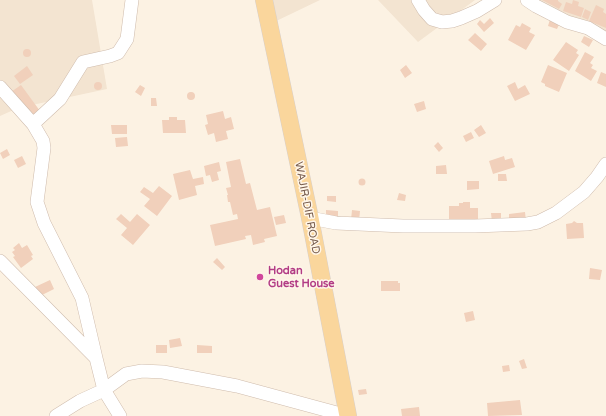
<!DOCTYPE html>
<style>
body{margin:0}
canvas{display:block;background:#fcf2e3}
</style>
<canvas width="606" height="416"></canvas>
<script>
const c = document.querySelector('canvas').getContext('2d');
c.lineJoin = 'round';
function paint(path, color) { c.fillStyle = color; c.fill(path, 'evenodd'); }
const toPath = rows => new Path2D(rows.map(r => 'M' + r).join(''));
function trace(path, color, width, dash) { c.strokeStyle = color; c.lineWidth = width; c.lineCap = dash ? 'butt' : 'round'; c.setLineDash(dash || []); c.stroke(path); }
function label(font, color, halo, rows, align = 'center') {
  c.font = font + ' "Varela Round",sans-serif'; c.lineWidth = 3; c.setLineDash([]); c.textBaseline = 'middle'; c.strokeStyle = halo; c.fillStyle = color; for (const [text, x, y, turn = 0] of rows) {
    c.save(); c.translate(x, y); c.rotate((+turn || 0) * Math.PI / 180); c.textAlign = isNaN(turn) ? turn : align; if (halo) c.strokeText(text, 0, 0); c.fillText(text, 0, 0); c.restore();
  }
}
const residential = toPath([
 [0,0,92,0,107,89,18,108,0,116],
 [261,0,320,0,270,24],
 [378,0,475,0,418,42],
 [520,0,606,0,606,35]
]);
const building = toPath([
 [542,0,558,0,558,1,562,4,559,9],
 [573,0,579,2,578,6,584,8,581,17,563,11,566,2,572,4],
 [596,5,604,9,603,12,606,14,606,28,589,21],
 [585,9,591,12,588,20,582,17],
 [551,16,561,20,557,29,548,26],
 [490,18,494,23,484,32,477,24,480,20,484,24],
 [522,23,531,28,529,32,535,35,526,50,508,40,516,25,520,27],
 [475,33,487,44,481,51,468,40],
 [584,36,593,40,589,47,581,42],
 [566,42,578,50,576,53,579,55,569,71,553,60],
 '23 53a4 4 0 1 1 8 0a4 4 0 1 1-8 0Z',
 [585,52,594,57,590,63,593,65,591,68,597,71,591,81,575,71],
 [406,65,412,73,405,78,400,70],
 [548,65,567,73,559,92,545,86,545,84,541,82],
 [27,66,33,75,20,84,14,76],
 [601,72,606,74,606,87,597,83],
 [515,82,518,89,525,85,530,94,515,101,507,86],
 '94 86a4 4 0 1 1 8 0a4 4 0 1 1-8 0Z',
 [21,85,40,111,30,118,11,92],
 [140,85,145,88,141,96,135,92],
 '187 96a4 4 0 1 1 8 0a4 4 0 1 1-8 0Z',
 [151,98,156,98,157,106,151,106],
 [424,101,426,109,417,112,414,104],
 [223,111,225,119,231,117,234,129,226,131,228,139,216,142,214,133,208,135,205,125,208,124,206,115],
 [169,117,177,117,177,120,185,120,186,133,163,133,162,120,169,120],
 [111,125,127,125,127,134,112,134],
 [481,125,486,133,479,137,474,130],
 [471,132,474,138,466,142,463,136],
 [127,137,128,146,116,147,115,138],
 [438,142,443,148,439,152,434,146],
 [7,149,10,155,3,159,0,153],
 [22,156,26,164,18,168,14,160],
 [504,156,505,160,512,158,515,167,493,174,489,161],
 [240,159,246,184,250,183,257,210,270,207,277,236,264,239,265,242,253,245,251,235,245,236,246,239,215,246,210,225,238,219,237,214,233,215,230,202,228,202,227,195,228,195,226,188,231,187,226,162],
 [219,162,221,171,217,172,219,180,212,182,210,175,206,176,204,166],
 [446,165,447,174,436,174,436,166],
 [190,170,193,179,203,177,204,184,195,186,197,195,179,200,173,174],
 [498,174,506,174,507,181,498,181],
 '358.5 182a3.5 3.5 0 1 1 7 0a3.5 3.5 0 1 1-7 0Z',
 [467,181,479,181,479,189,467,190],
 [159,186,172,196,157,216,144,206,150,199,140,192,144,187,153,193],
 [399,193,406,195,405,201,397,200],
 [327,196,336,196,336,202,327,201],
 [463,202,470,202,470,208,478,208,478,220,449,219,449,206,459,206,459,203,463,203],
 [326,210,338,211,338,216,326,216],
 [352,210,360,211,359,221,351,220],
 [525,212,526,221,509,223,509,214],
 [491,213,501,213,501,221,492,222],
 [121,214,130,222,137,214,150,225,133,245,121,235,127,228,116,219],
 [284,215,286,223,276,225,274,217],
 [574,221,577,223,583,223,584,238,567,239,566,224,572,223],
 [19,243,22,248,27,245,33,255,31,256,33,259,21,268,13,257,15,256,12,252,15,250,13,248],
 [217,258,225,267,222,270,213,262],
 [590,268,602,270,600,280,589,279],
 [50,280,54,289,40,296,35,287],
 [381,281,398,281,398,283,400,283,400,291,381,291],
 [473,311,475,320,466,322,464,313],
 [180,338,182,346,170,348,169,340],
 [156,345,167,345,167,353,156,353],
 [197,345,212,346,212,353,197,353],
 [524,359,527,368,522,369,519,361],
 [509,365,510,371,503,372,502,366],
 [366,389,367,394,359,395,358,390],
 [520,400,522,415,488,416,487,403],
 [419,407,420,416,402,416,401,409]
]);
const minor = toPath([
 [418,0,424,10,432,19,442,22,452,21,461,18,477,11,495,0],
 [527,0,536,6,567,22,588,28,606,39],
 [0,87,33,124,43,141,44,148,37,202,44,223,82,298,96,358],
 [33,124,60,99,83,62,110,56,118,53,127,39,132,0],
 [310,218,336,223,403,226,475,226,527,224,538,222,556,213,584,192,597,177,606,164],
 [0,261,96,358,104,390,120,416],
 [56,416,80,401,104,390,126,374,142,371,163,372,237,386,348,416]
]);
const major = toPath([
 [264,0,310,218,348,416]
]);
const markers = [
 [260,277,4,"#d1479c"]
];
const streetNames = [
 ["WAJIR-DIF ROAD",307,208,79]
];
const hotelNames = [
 ["Hodan",268,271],
 ["Guest House",268,284]
];
paint(residential, '#f3e4d1');
paint(building, '#f1d0bb');
trace(minor, '#cfbcad', 14);
trace(major, '#d8d0cc', 18);
trace(minor, '#fff', 13);
trace(major, '#fad69c', 17);
for (const [x, y, r, color] of markers) { const dot = new Path2D(); dot.arc(x, y, r, 0, 2 * Math.PI); c.fillStyle = color; c.fill(dot); trace(dot, '#fff6e9', 1.5); }
label('11px', '#745849', '#fff6e9', streetNames);
label('bold 11px', '#b23c85', '#fff6e9', hotelNames, 'left');
</script>
